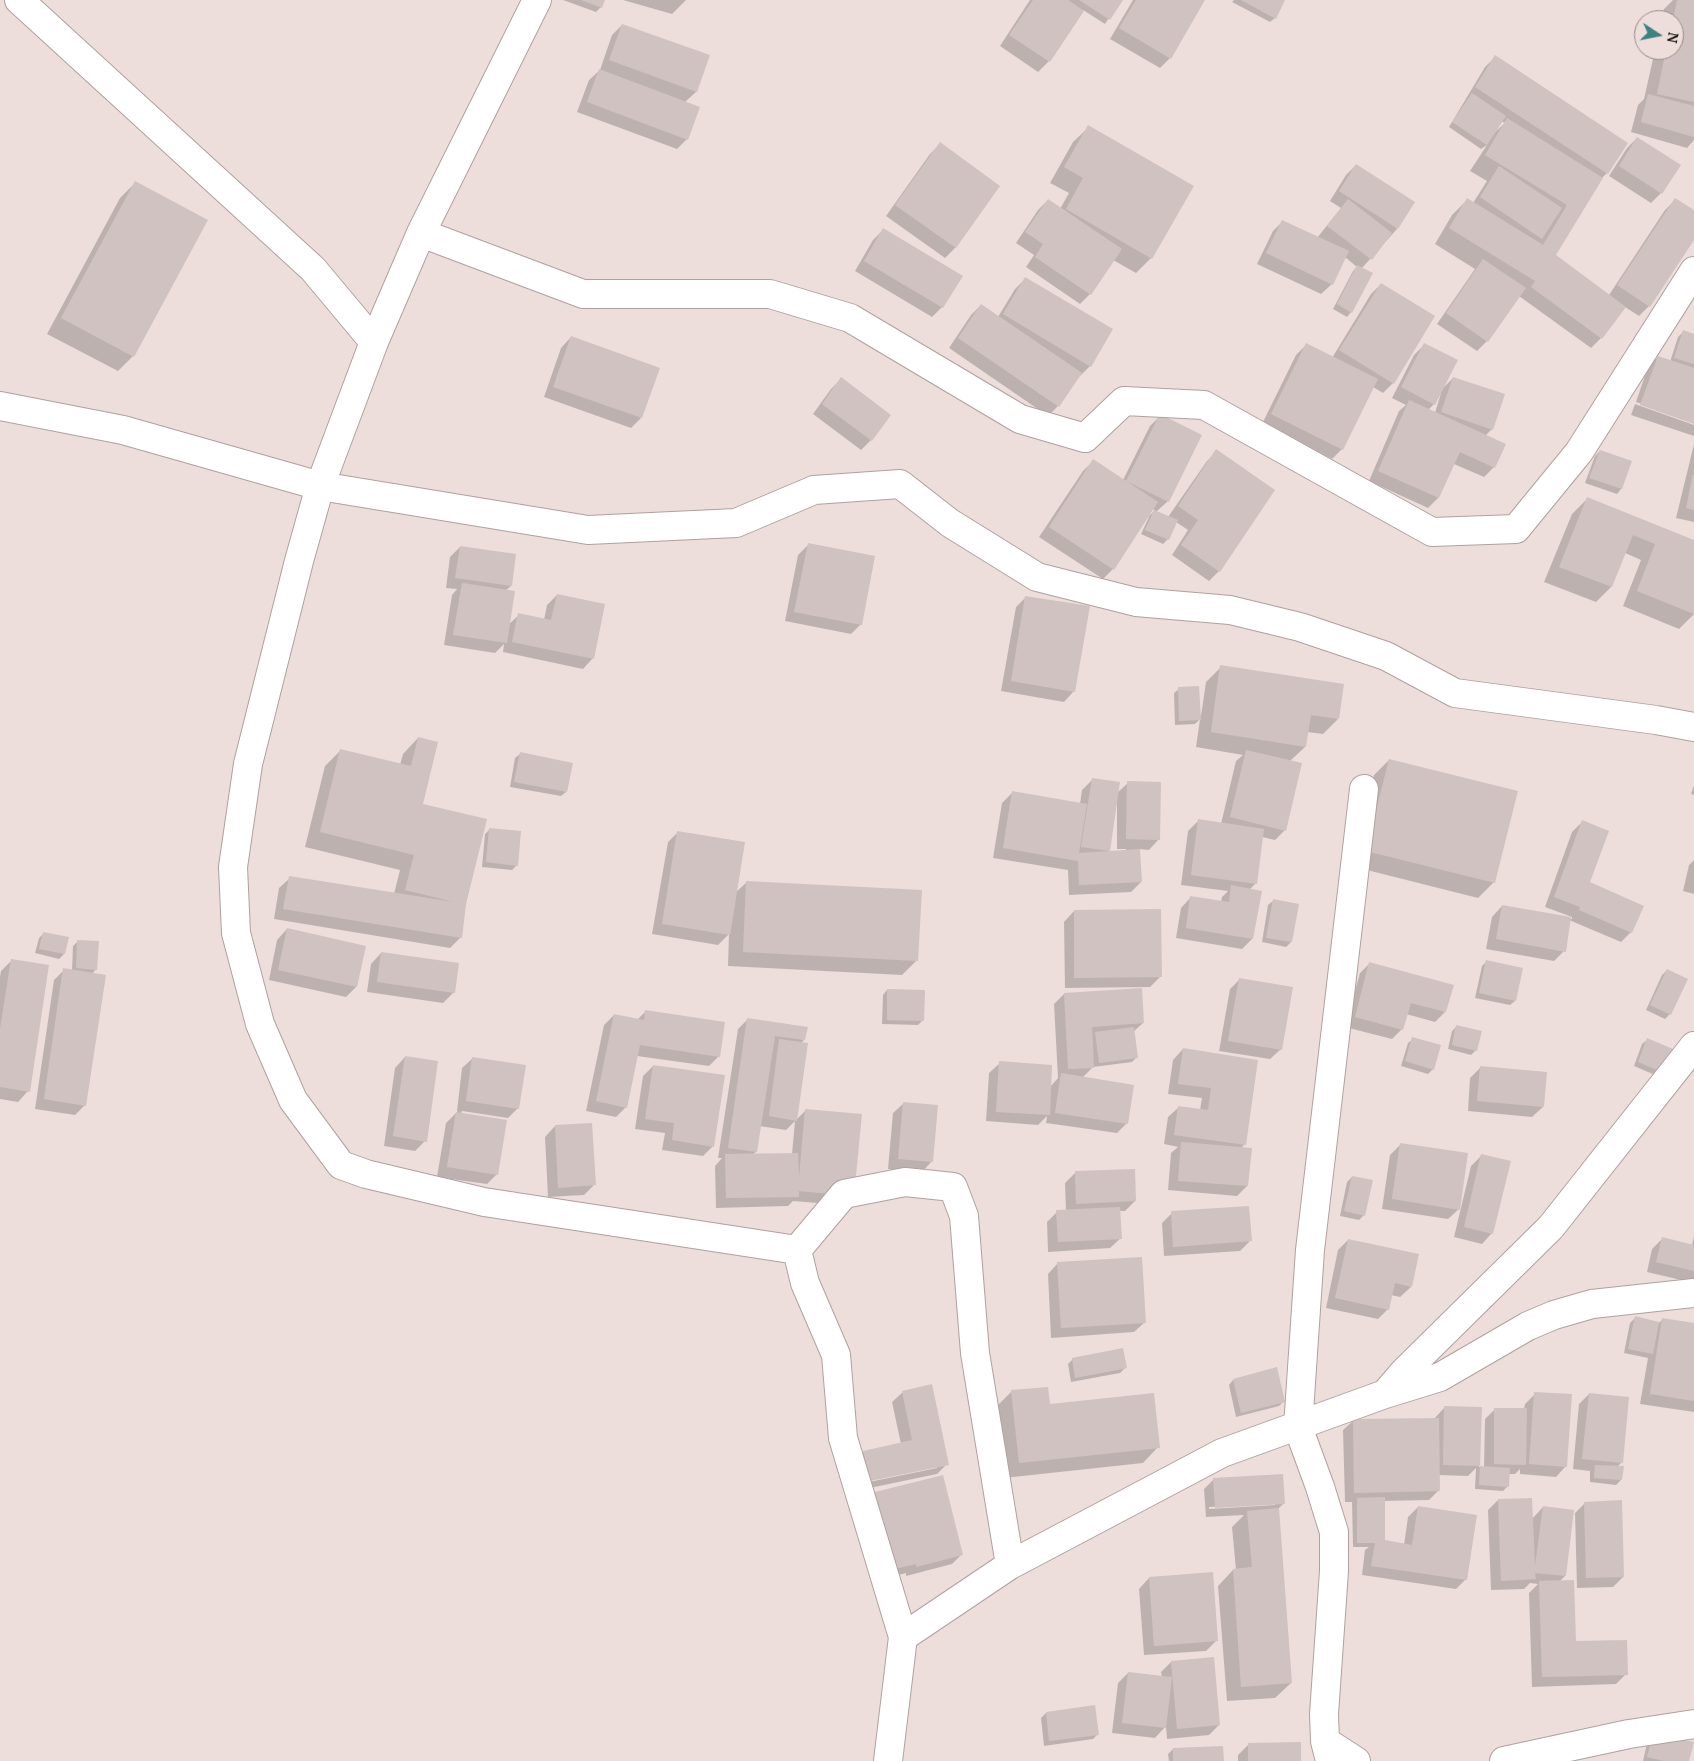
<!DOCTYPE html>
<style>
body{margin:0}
#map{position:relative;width:1694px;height:1761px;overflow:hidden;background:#eddedc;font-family:"PT Serif",serif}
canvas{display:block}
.north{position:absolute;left:1634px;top:10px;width:50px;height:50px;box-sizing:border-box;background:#eddedc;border:1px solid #958a89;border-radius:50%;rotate:101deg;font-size:14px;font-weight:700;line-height:20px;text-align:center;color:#110c0c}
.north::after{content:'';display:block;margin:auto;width:18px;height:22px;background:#3c837f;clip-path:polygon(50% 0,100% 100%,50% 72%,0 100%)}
</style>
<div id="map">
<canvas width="1694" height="1761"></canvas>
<div class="north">N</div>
</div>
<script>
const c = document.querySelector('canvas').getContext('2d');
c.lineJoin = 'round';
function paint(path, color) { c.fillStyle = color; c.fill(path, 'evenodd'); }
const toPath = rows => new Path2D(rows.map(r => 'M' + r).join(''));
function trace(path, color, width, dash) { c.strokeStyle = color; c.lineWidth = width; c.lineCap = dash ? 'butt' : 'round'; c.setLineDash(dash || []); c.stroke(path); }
const shadow = toPath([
 [563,0,604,0,601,7,596,12],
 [623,0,686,0,672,14],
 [1030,0,1121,0,1105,24,1083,10,1049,61,1038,72,1000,46],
 [1133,0,1204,0,1170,58,1160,68,1110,39],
 [1234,0,1284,0,1275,18,1270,22,1232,2],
 [1673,0,1694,0,1694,140,1687,148,1631,132,1638,105,1644,99,1655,50,1674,50,1674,20,1662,20,1664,9],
 [622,25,708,56,696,92,685,102,687,139,677,149,577,112,589,80,600,70,612,35],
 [1495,57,1607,173,1599,181,1554,255,1609,295,1665,210,1675,200,1694,212,1694,237,1649,306,1639,316,1625,307,1601,338,1591,348,1519,296,1487,341,1477,351,1437,324,1475,269,1435,244,1452,215,1467,200,1473,203,1487,181,1470,171,1487,145,1481,149,1449,127,1485,67],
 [1501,121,1505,123,1494,133],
 [1089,127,1151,258,1136,273,1113,260,1090,294,1080,304,1026,267,1034,255,1016,243,1038,210,1048,200,1060,209,1069,193,1050,183,1073,142],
 [1637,138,1679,165,1661,193,1651,203,1609,176,1627,148],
 [940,144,998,186,955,248,945,258,886,216,930,154],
 [1356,165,1397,229,1362,268,1351,312,1347,317,1333,309,1353,271,1357,267,1345,257,1332,284,1321,294,1257,264,1273,231,1283,221,1317,238,1341,208,1330,201,1346,175],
 [135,183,133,356,118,371,47,334,120,198],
 [883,230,942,307,932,317,855,271,873,240],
 [1025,279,1090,366,1080,376,1079,375,1058,406,1048,416,949,348,971,315,981,305,998,317,1015,289],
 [1381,284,1393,383,1383,393,1373,387,1342,449,1332,459,1262,424,1296,355,1306,345,1332,358,1371,294],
 [1683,332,1694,335,1694,422,1636,402,1648,367,1658,357,1670,362,1678,337],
 [571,337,641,418,631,428,544,397,561,348],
 [1424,345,1442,389,1453,378,1492,429,1485,436,1494,467,1484,477,1454,464,1438,498,1428,508,1369,481,1399,411,1406,405,1392,398,1414,355],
 [1440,393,1441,393,1435,413,1428,410,1434,404],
 [841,379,889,415,871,440,861,450,813,414,831,389],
 [1635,404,1694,425,1694,436,1631,415],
 [1160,416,1168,501,1156,512,1168,517,1207,461,1217,451,1219,571,1209,581,1172,555,1188,530,1176,522,1168,539,1163,544,1141,534,1149,517,1148,516,1113,569,1103,579,1039,537,1083,471,1093,461,1123,480,1150,426],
 [1152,509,1155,510,1149,516,1148,516],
 [1694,444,1694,522,1676,518],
 [1600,451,1631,462,1621,489,1617,494,1585,483,1595,456],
 [1587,499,1694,541,1694,614,1679,629,1623,606,1641,560,1625,553,1611,587,1596,602,1544,582,1572,514],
 [808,545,861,624,851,634,785,621,798,555],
 [460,547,511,586,505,591,508,625,519,615,544,620,547,605,557,595,593,658,583,669,503,652,504,644,495,653,444,645,452,595,457,589,446,588,450,557],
 [1026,597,1074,691,1064,702,1001,691,1016,607],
 [1221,667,1338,719,1323,734,1307,732,1305,747,1290,761,1285,830,1275,840,1262,837,1256,883,1249,890,1252,939,1242,949,1176,938,1181,908,1191,897,1221,902,1222,897,1228,891,1181,885,1188,831,1198,821,1221,824,1236,761,1243,755,1196,747,1200,719,1195,724,1175,725,1174,693,1179,689,1201,716,1206,682],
 [418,738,421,805,465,904,460,938,450,948,274,919,279,888,290,878,394,894,400,870,305,847,325,766,341,750,400,765,403,754],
 [520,754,566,792,561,796,510,787,515,758],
 [1389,760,1494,882,1478,898,1351,866,1374,775],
 [1092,780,1117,793,1128,783,1159,839,1149,850,1139,849,1141,882,1131,892,1069,895,1068,870,993,858,1002,803,1013,792,1080,804,1082,790],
 [1116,802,1117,802,1117,849,1126,849,1126,851,1108,852],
 [1694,785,1694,795,1691,794],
 [1582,822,1589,883,1631,932,1621,942,1569,920,1564,951,1554,961,1486,949,1492,917,1502,906,1572,919,1572,917,1545,907,1572,832],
 [490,829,517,865,512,870,482,867,485,834],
 [678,832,735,893,747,882,917,960,902,975,728,966,729,934,718,945,652,934,668,842],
 [1694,860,1694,894,1683,891,1689,865],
 [1273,901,1291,942,1286,947,1262,942,1268,905],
 [1074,911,1161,976,1150,987,1065,988,1064,922],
 [287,929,365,947,356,987,346,997,269,980,277,940],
 [44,933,67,938,64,954,59,959,35,953,39,938],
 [78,941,96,969,92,974,85,1105,75,1115,35,1109,54,980,64,970,72,971,73,946],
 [381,953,454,992,443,1003,367,992,371,964],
 [11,961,28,1091,18,1102,0,1099,0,977,1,971],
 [1487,961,1515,1001,1510,1005,1475,998,1482,966],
 [1370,963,1445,1012,1435,1022,1406,1014,1402,1029,1392,1039,1345,1027,1360,973],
 [1667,970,1670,1014,1665,1019,1646,1010,1662,975],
 [1240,979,1281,1049,1270,1059,1219,1051,1230,989],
 [887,990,923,1020,918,1025,882,1024,883,995],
 [1064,994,1143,1023,1133,1032,1136,1058,1132,1062,1093,1067,1082,1078,1127,1123,1117,1133,1046,1123,1047,1116,1038,1125,986,1121,989,1073,1000,1063,1050,1087,1058,1078,1054,1004],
 [646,1011,719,1056,709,1066,637,1056,626,1107,616,1117,586,1111,604,1025,614,1015,637,1020],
 [748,1019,804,1040,800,1044,796,1120,805,1111,843,1205,793,1201,788,1206,716,1208,715,1166,722,1158,718,1158,738,1029],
 [795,1121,792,1154,752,1155,756,1152,759,1126,786,1130],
 [1457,1026,1476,1050,1471,1055,1448,1049,1452,1031],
 [1413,1039,1433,1069,1428,1074,1401,1066,1408,1043],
 [1647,1040,1671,1082,1634,1066,1642,1044],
 [1183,1049,1257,1061,1244,1145,1241,1148,1247,1186,1237,1196,1168,1190,1171,1153,1178,1147,1164,1144,1168,1117,1179,1107,1200,1110,1202,1098,1168,1094,1173,1060],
 [405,1057,425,1141,415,1151,384,1146,395,1068],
 [473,1058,518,1108,508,1118,462,1111,461,1114,497,1174,487,1184,437,1177,446,1123,458,1111,457,1111,462,1068],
 [653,1066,713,1146,703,1156,662,1150,665,1133,635,1129,643,1076],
 [1480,1068,1543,1107,1532,1117,1468,1111,1470,1078],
 [904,1103,932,1161,922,1172,888,1169,893,1113],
 [555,1126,594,1185,584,1195,548,1197,545,1137],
 [1401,1144,1459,1209,1448,1219,1382,1209,1390,1155],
 [1481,1156,1492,1233,1482,1244,1454,1237,1471,1166],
 [1075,1173,1135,1201,1125,1211,1119,1211,1121,1238,1110,1248,1048,1252,1047,1222,1057,1212,1066,1211,1065,1183],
 [1352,1177,1364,1215,1359,1220,1340,1216,1347,1182],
 [1172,1213,1250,1241,1240,1251,1164,1256,1162,1223],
 [1694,1236,1694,1283,1647,1272,1652,1249,1662,1239,1692,1245],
 [1348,1240,1411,1287,1400,1297,1391,1295,1388,1309,1378,1319,1326,1308,1338,1250],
 [1058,1263,1145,1322,1134,1332,1051,1338,1048,1274],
 [1635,1318,1659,1323,1663,1319,1694,1324,1694,1412,1640,1404,1648,1358,1624,1353,1630,1323],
 [1073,1359,1125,1368,1120,1373,1071,1382,1068,1364],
 [1233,1380,1284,1401,1279,1406,1236,1417,1229,1385],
 [903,1392,947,1464,937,1474,860,1490,854,1462,864,1452,901,1444,892,1402],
 [937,1466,937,1468,864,1483,863,1481],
 [1011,1392,1049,1405,1158,1447,1143,1463,1004,1478,996,1407],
 [1535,1394,1566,1466,1556,1477,1520,1474,1520,1469,1515,1474,1508,1474,1508,1486,1503,1491,1475,1489,1476,1468,1468,1476,1439,1475,1439,1490,1429,1500,1383,1501,1383,1541,1404,1545,1408,1517,1418,1507,1466,1579,1456,1589,1362,1575,1365,1550,1369,1547,1353,1547,1352,1502,1345,1502,1343,1430,1354,1420,1434,1419,1444,1408,1480,1408,1479,1467,1484,1468,1485,1419,1495,1409,1524,1409,1525,1404],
 [1589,1394,1622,1462,1617,1467,1621,1480,1616,1485,1590,1482,1590,1471,1573,1469,1579,1404],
 [1214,1479,1284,1503,1278,1509,1291,1683,1275,1698,1227,1701,1218,1586,1233,1570,1236,1570,1232,1527,1244,1515,1206,1517,1204,1489],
 [1275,1503,1275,1505,1209,1509,1209,1507],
 [1498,1500,1532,1519,1543,1507,1565,1576,1559,1582,1575,1643,1626,1674,1616,1684,1532,1687,1529,1593,1538,1584,1530,1583,1524,1589,1491,1590,1488,1510],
 [1585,1503,1623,1577,1613,1587,1577,1588,1575,1513],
 [862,1504,962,1554,952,1564,906,1576,906,1573,880,1580],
 [1149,1578,1217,1640,1206,1651,1144,1655,1139,1589],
 [1171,1662,1219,1725,1209,1735,1167,1739,1166,1726,1155,1738,1112,1733,1118,1683,1128,1673,1162,1677,1161,1672],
 [1046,1713,1097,1735,1093,1739,1044,1746,1041,1718],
 [1648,1739,1688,1761,1643,1761],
 [1248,1745,1300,1761,1238,1761,1238,1755],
 [1173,1749,1223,1761,1169,1761,1168,1754]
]);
const building = toPath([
 [581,0,605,0,602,8],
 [1033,0,1068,0,1084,11,1050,62,1009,35],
 [1079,0,1123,0,1110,20],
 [1136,0,1205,0,1171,59,1119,28],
 [1241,0,1285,0,1276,19],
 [1677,0,1694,0,1694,102,1657,94,1666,50,1674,50,1673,20],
 [622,24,710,55,697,92,609,60],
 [1495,55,1628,143,1608,174,1475,87],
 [599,69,700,107,688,140,587,102],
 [1472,93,1506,116,1487,145,1452,122],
 [1648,94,1694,106,1694,137,1641,122],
 [1507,118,1603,178,1556,255,1626,307,1602,339,1531,287,1535,281,1449,228,1467,198,1543,245,1567,205,1485,155],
 [1088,125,1194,186,1152,259,1066,209,1083,178,1064,167],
 [1637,137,1681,165,1662,194,1619,166],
 [940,142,1000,186,956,248,895,205],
 [1356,164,1415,202,1398,229,1339,191],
 [1499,166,1562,208,1542,239,1480,197],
 [135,181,208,220,134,357,61,318],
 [1675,198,1694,210,1694,240,1650,307,1617,285],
 [1048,199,1122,249,1091,295,1035,257,1043,244,1025,232],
 [1348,199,1392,233,1372,260,1327,226],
 [1282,220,1349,251,1333,285,1266,253],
 [883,228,963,276,943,308,864,261],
 [1483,259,1526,288,1488,342,1446,313],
 [1357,265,1373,273,1352,313,1337,304],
 [1025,277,1113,329,1091,367,1003,314],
 [1381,283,1435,316,1394,384,1339,350],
 [981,304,1082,373,1059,407,958,338],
 [1683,330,1694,334,1694,364,1674,358],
 [571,336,660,368,642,418,553,387],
 [1306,343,1378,379,1343,450,1271,414],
 [1424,343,1458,360,1435,405,1401,387],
 [1658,356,1694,368,1694,424,1640,405],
 [841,377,891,415,872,441,822,404],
 [1453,377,1505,394,1493,430,1441,412],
 [1409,400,1506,444,1495,468,1460,452,1439,498,1378,471],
 [1160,414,1202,435,1169,502,1126,481],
 [1216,449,1275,490,1220,572,1181,545,1198,520,1178,506],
 [1600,450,1632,461,1622,489,1589,478],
 [1093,459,1158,502,1114,570,1049,527],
 [1693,474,1694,475,1694,510,1686,508],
 [1587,497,1694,540,1694,614,1637,591,1655,544,1633,535,1612,587,1559,567],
 [1154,510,1178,520,1169,540,1145,530],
 [808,543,875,556,862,625,794,612],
 [460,546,516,554,512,586,455,578],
 [462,583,515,591,507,643,453,635],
 [557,594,605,604,594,659,512,642,518,613,551,620],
 [1025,596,1090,606,1075,692,1011,681],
 [1220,665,1344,684,1339,719,1311,715,1306,747,1211,732],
 [1199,686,1201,720,1179,721,1178,687],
 [418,737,438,742,423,804,487,819,466,904,462,938,283,909,289,876,454,902,405,890,414,855,320,832,340,749,411,766],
 [1246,750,1302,763,1286,831,1230,817],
 [520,752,573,763,567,792,514,782],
 [1389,759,1518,791,1495,883,1366,851],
 [1092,778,1120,782,1110,851,1140,849,1142,882,1079,885,1078,861,1003,848,1012,791,1087,804,1079,853,1110,851,1081,847],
 [1127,781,1161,782,1160,840,1126,839],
 [1198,819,1264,829,1257,884,1191,875],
 [1582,820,1609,831,1590,882,1644,906,1632,933,1579,910,1580,907,1554,897],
 [489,828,521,831,518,866,486,862],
 [677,831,745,842,730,935,662,924],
 [746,881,922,890,918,961,743,952],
 [1231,885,1262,891,1253,939,1186,928,1190,896,1229,902],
 [1273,899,1299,904,1292,942,1266,938],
 [1502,905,1571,917,1566,952,1496,939],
 [1161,909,1162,977,1074,978,1074,910],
 [287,928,366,946,357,987,278,970],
 [43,932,69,937,65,954,39,949],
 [77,940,99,941,97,970,76,968],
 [381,952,459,963,455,993,377,982],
 [11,959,49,965,30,1092,0,1087,0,1029],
 [1486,960,1523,968,1516,1001,1479,993],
 [1369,962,1454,985,1446,1012,1411,1003,1403,1030,1355,1017],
 [63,968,106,975,86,1106,44,1099],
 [1667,969,1688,979,1671,1015,1650,1005],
 [1239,978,1293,987,1282,1050,1228,1041],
 [1142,988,1144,1023,1092,1027,1094,1068,1068,1069,1064,993],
 [887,989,925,990,924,1021,887,1020],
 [645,1010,725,1022,720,1057,640,1045,627,1108,596,1101,614,1014,644,1020],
 [747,1018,808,1027,805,1040,775,1036,757,1152,728,1148],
 [1456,1025,1482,1031,1477,1051,1452,1045],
 [1134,1027,1138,1058,1099,1063,1095,1032],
 [1412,1037,1441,1045,1434,1070,1405,1061],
 [1647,1038,1687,1055,1677,1078,1638,1062],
 [779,1039,808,1043,797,1121,769,1116],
 [1183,1048,1258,1060,1246,1145,1174,1135,1178,1106,1208,1110,1211,1088,1178,1084],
 [405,1056,438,1061,427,1142,393,1136],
 [472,1057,526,1065,519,1109,466,1101],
 [999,1061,1052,1065,1050,1115,996,1112],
 [653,1065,725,1075,714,1147,672,1140,674,1123,645,1119],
 [1480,1066,1547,1072,1544,1107,1477,1101],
 [1061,1073,1134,1085,1128,1124,1055,1113],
 [903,1102,938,1105,933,1162,898,1159],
 [805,1109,862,1114,854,1196,799,1191,799,1197,726,1198,725,1154,798,1153,799,1178],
 [456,1112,507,1120,498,1175,447,1167],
 [592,1123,596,1185,558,1188,555,1125],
 [1181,1142,1252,1148,1248,1186,1178,1181],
 [1400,1143,1468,1153,1460,1210,1392,1199],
 [1481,1154,1511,1161,1493,1234,1464,1227],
 [1135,1169,1136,1201,1076,1204,1075,1171],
 [1352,1176,1373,1180,1365,1216,1344,1211],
 [1249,1206,1252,1241,1173,1247,1171,1211],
 [1120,1207,1122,1239,1058,1242,1056,1210],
 [1662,1237,1694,1245,1694,1271,1656,1262],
 [1348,1239,1419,1254,1412,1287,1395,1283,1389,1310,1335,1298],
 [1142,1257,1146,1323,1061,1328,1057,1262],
 [1635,1316,1659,1322,1653,1354,1628,1349],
 [1662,1318,1694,1323,1694,1401,1650,1394],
 [1123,1348,1127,1368,1075,1378,1072,1358],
 [1277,1367,1285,1402,1241,1413,1233,1379],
 [932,1384,949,1465,870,1481,863,1451,912,1440,902,1391],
 [1048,1387,1050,1404,1154,1393,1160,1448,1019,1463,1011,1390],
 [1534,1392,1572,1394,1567,1467,1529,1464],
 [1589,1393,1629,1397,1623,1463,1582,1459],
 [1444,1406,1482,1407,1480,1466,1443,1465],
 [1494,1408,1527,1408,1526,1465,1494,1464],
 [1439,1418,1440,1491,1354,1493,1353,1419],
 [1595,1465,1624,1466,1622,1480,1594,1478],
 [1480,1466,1510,1468,1509,1487,1479,1485],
 [1283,1474,1285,1504,1215,1508,1213,1478],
 [943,1475,963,1555,916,1567,916,1564,890,1570,871,1493],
 [1385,1497,1385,1540,1412,1545,1418,1506,1477,1515,1467,1580,1371,1566,1375,1543,1357,1543,1357,1498],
 [1532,1498,1535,1566,1543,1506,1574,1510,1566,1576,1535,1573,1536,1579,1501,1581,1498,1499],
 [1622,1500,1624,1577,1586,1578,1584,1502],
 [1279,1508,1292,1683,1241,1687,1233,1569,1252,1567,1247,1511],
 [1213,1572,1218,1641,1154,1646,1149,1577],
 [1574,1580,1576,1641,1627,1640,1628,1675,1542,1677,1539,1581],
 [1214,1657,1220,1725,1177,1729,1171,1661],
 [1128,1672,1172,1677,1166,1728,1122,1723],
 [1095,1705,1099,1735,1049,1741,1046,1712],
 [1653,1733,1694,1742,1689,1761,1664,1761,1647,1757],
 [1301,1742,1301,1761,1248,1761,1248,1743],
 [1223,1746,1224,1761,1173,1761,1173,1748]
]);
const minor = toPath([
 [19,0,313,269,374,342],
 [537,0,421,233,374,342,320,486,299,561,248,764,233,867,236,933,260,1024,293,1100,341,1165,366,1174,484,1202,797,1250,805,1283,836,1355,843,1438,903,1637],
 [421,233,583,294,770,294,850,318,1020,419,1085,438,1124,401,1204,405,1432,532,1516,529,1579,452,1694,271],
 [0,406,123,430,320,486,588,530,736,523,814,490,900,484,950,523,1037,577,1136,602,1230,610,1300,627,1386,656,1455,693,1656,720,1694,727],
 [797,1250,844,1194,905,1182,953,1187,964,1216,975,1353,1010,1565],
 [1385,1394,1403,1373,1551,1227,1694,1046],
 [1325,1741,1356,1761],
 [888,1761,903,1637,1010,1565,1222,1453,1385,1394,1440,1377,1528,1326,1554,1315,1592,1304,1694,1293],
 [1330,1761,1325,1741,1324,1714,1334,1571,1334,1532,1320,1487,1298,1427,1310,1250,1364,789],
 [1504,1761,1629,1734,1694,1724]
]);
paint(shadow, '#0003');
paint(building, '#d0c2c0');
trace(minor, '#afa19f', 30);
trace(minor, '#fff', 28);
</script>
